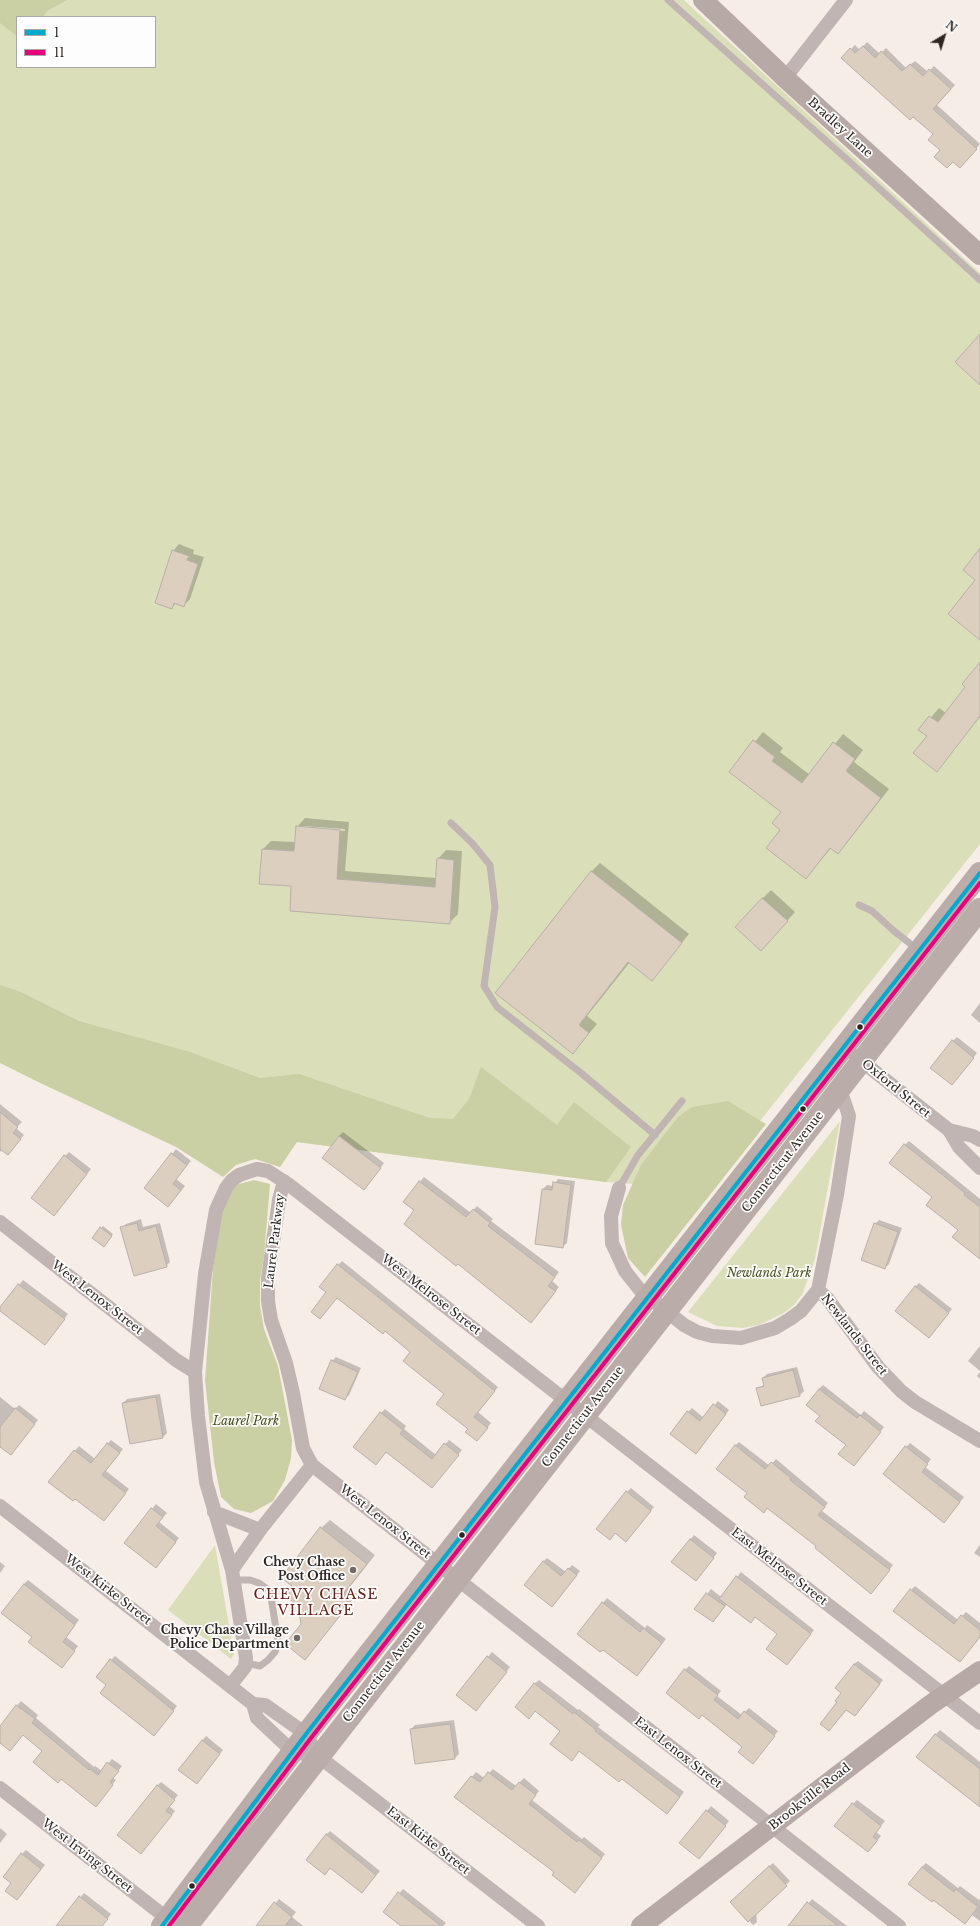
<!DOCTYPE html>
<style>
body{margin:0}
#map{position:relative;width:980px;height:1926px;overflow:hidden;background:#f6ede6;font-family:"Libre Baskerville",serif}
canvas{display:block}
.legend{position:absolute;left:16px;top:16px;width:140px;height:52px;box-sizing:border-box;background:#fdfdfd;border:1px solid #aaa7a4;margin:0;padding:5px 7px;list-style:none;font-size:12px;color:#2d251f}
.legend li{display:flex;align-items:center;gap:8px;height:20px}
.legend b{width:20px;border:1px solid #aaa7a4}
.north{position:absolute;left:924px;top:16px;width:40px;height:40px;-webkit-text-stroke:3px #fdfdfd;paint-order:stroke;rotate:38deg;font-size:11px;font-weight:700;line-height:16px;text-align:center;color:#2d251f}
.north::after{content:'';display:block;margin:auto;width:14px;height:18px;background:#2d251f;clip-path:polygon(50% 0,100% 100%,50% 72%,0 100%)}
</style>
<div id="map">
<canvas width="980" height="1926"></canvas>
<ul class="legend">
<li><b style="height:5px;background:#00a9ce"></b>1</li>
<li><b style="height:5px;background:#e5007d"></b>11</li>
</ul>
<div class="north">N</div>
</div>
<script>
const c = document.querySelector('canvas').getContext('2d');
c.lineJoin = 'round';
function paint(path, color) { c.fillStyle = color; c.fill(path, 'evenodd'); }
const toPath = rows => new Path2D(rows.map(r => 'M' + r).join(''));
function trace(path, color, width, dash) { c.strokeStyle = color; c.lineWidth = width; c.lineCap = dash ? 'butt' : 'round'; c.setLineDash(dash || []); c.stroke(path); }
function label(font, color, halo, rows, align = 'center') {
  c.font = font + ' "Libre Baskerville",serif'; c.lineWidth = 3.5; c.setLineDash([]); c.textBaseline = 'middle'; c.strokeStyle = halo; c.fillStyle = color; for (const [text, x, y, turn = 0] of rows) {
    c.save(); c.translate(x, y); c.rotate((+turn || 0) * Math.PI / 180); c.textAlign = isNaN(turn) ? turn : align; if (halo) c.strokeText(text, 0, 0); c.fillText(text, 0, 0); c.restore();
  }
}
const green = toPath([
 [0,0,684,0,980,273,980,844,706,1189,606,1182,297,1142,0,991],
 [17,17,155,17,155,67,17,67],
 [840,1121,815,1259,802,1295,794,1305,784,1313,759,1325,743,1328,717,1326,688,1312],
 [215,1545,234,1654,231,1659,168,1610]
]);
const forest = toPath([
 [0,0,67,0,47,11,43,17,17,17,17,36,0,23],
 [0,985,21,992,79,1021,190,1052,260,1078,299,1074,430,1118,453,1119,469,1099,481,1067,557,1125,574,1102,631,1147,606,1182,297,1142,280,1167,255,1159,236,1165,223,1177,176,1147,32,1079,0,1063],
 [728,1101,766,1124,645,1277,628,1258,621,1225,623,1205,641,1165,678,1117,692,1107],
 [254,1180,270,1184,264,1256,260,1280,260,1306,264,1329,278,1366,292,1440,291,1458,285,1480,273,1501,251,1513,234,1509,221,1497,214,1462,205,1380,213,1269,222,1209,235,1185]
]);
const shadow = toPath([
 [867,42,880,54,886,48,906,68,915,61,928,72,934,66,955,85,937,105,980,144,964,163,941,150,935,134,842,58,855,45,860,50],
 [179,544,194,550,193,554,204,557,190,599,184,605,176,603,172,608,173,551],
 [980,663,980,717,937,770,928,736,920,730,939,708,946,713,966,687],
 [763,732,783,748,780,752,810,775,843,734,863,750,854,762,889,789,846,844,838,853,831,848,806,878,782,830,782,812,730,772],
 [305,818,349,822,345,871,436,878,438,859,446,850,462,851,458,914,449,923,292,885,263,849,271,841,296,842,297,827],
 [303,826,345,829,345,831,303,828],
 [600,863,689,934,652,980,630,962,587,1016,597,1024,573,1053,591,872],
 [771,890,795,912,769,941,762,899],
 [980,1003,980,1023,971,1015],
 [957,1037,977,1053,952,1084,953,1041],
 [0,1104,22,1122,16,1128,24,1135,12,1149,3,1149,0,1152],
 [343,1132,384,1163,368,1185,339,1136],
 [909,1141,980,1199,980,1254,933,1197,905,1145],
 [176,1149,191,1161,176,1179,185,1186,172,1202,145,1188],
 [69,1152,91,1169,54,1215,65,1156],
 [424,1177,471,1213,477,1206,493,1219,491,1221,559,1272,552,1281,559,1287,535,1318,404,1202],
 [558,1179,575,1181,567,1243,562,1247,543,1189,547,1185,553,1186],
 [141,1219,143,1227,160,1223,170,1262,166,1266,121,1228,126,1224],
 [879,1220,902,1228,889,1264,885,1268,875,1224],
 [103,1226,113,1234,105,1244,93,1238],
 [342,1261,498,1387,478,1412,491,1423,481,1436,469,1429,446,1394,412,1351,386,1330,327,1292,338,1265],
 [23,1280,68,1314,49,1339,0,1310],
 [919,1283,952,1309,929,1337,915,1287],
 [980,1346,980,1371,968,1361],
 [336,1357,361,1368,349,1395,345,1399,332,1361],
 [797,1367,804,1391,800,1395,758,1389,765,1384,763,1378,767,1374],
 [980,1372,980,1379,977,1376],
 [823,1385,861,1415,864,1411,884,1427,858,1461,847,1445,821,1415,819,1389],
 [160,1394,167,1433,163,1437,123,1403,127,1399],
 [0,1397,15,1409,19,1405,38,1420,15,1450,0,1445],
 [718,1401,729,1410,700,1449,688,1412,692,1408,704,1418],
 [385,1409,406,1426,404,1429,436,1455,449,1440,462,1450,432,1487,387,1451,380,1459,381,1413],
 [111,1440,123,1449,106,1471,129,1489,104,1520,75,1497,50,1482,79,1446,95,1459],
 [739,1442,770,1466,776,1459,828,1503,822,1511,893,1565,875,1589,767,1508,764,1511,748,1493,735,1446],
 [910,1443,931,1459,925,1467,964,1497,948,1518,906,1447],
 [631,1488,654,1507,630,1537,615,1533,610,1538,627,1492],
 [156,1504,167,1513,159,1522,179,1538,160,1563,125,1542],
 [330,1520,375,1555,349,1588,357,1594,305,1658,299,1605,293,1586,321,1528],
 [694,1535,717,1553,700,1576,690,1540],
 [980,1545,980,1557,974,1553],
 [547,1558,566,1572,572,1565,580,1571,556,1601,543,1562],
 [0,1562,5,1566,0,1573],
 [741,1572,814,1630,791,1659,779,1634,756,1616,751,1622,727,1604,717,1617,696,1609,711,1589,721,1597],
 [28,1580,79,1620,66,1637,78,1646,66,1662,33,1637,24,1584],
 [915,1586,958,1620,966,1612,980,1623,980,1637,960,1661,911,1590],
 [607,1598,645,1628,647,1625,666,1639,641,1671,578,1634],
 [492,1652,510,1667,480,1705,457,1695],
 [115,1656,177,1706,158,1731,108,1685,111,1660],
 [858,1661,883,1680,859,1711,847,1709,829,1730,838,1702,854,1664],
 [689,1666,721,1691,717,1696,742,1715,749,1708,778,1731,757,1758,685,1670],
 [539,1680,578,1710,579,1709,600,1725,598,1727,684,1792,671,1809,580,1750,575,1756,534,1684],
 [21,1701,38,1715,36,1718,94,1767,95,1766,102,1771,112,1759,122,1766,113,1778,116,1780,100,1801,23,1734,0,1742,0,1727],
 [454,1720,459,1754,455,1758,411,1729,415,1725],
 [940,1730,980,1762,980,1806,936,1734],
 [206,1736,223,1750,200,1779,179,1770],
 [493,1769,516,1786,524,1778,539,1791,532,1800,582,1839,584,1837,605,1854,579,1887,555,1872,456,1797,476,1772,484,1778],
 [161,1782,178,1795,169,1806,175,1811,141,1853,157,1786],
 [857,1800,885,1821,876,1832,881,1836,872,1847,853,1804],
 [711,1806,729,1821,703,1854,681,1843],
 [0,1828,7,1834,0,1843],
 [330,1831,380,1871,362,1892,331,1867,325,1874,326,1835],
 [26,1850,45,1865,17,1899,12,1883,22,1854],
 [773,1863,790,1881,756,1913,757,1922,753,1925,731,1902],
 [926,1863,958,1888,960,1886,979,1900,980,1899,980,1921,972,1915,965,1923,922,1867],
 [403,1889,446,1923,443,1926,402,1926,384,1912],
 [84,1893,111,1914,102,1926,57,1926],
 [279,1899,296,1912,292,1917,303,1926,257,1926],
 [812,1899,847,1926,790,1926]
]);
const building = toPath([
 [863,46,875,58,881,51,902,71,910,64,923,76,929,69,951,89,933,109,977,149,960,168,953,162,947,168,934,157,940,150,928,140,933,134,913,117,910,120,841,58,850,48,855,53,863,46],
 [980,334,980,385,955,362,980,334],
 [980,548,980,640,948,614,975,580,963,570,980,548],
 [172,550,189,556,187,560,198,564,184,607,174,603,172,609,155,603,172,550],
 [980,662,980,716,937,772,913,753,927,736,918,730,929,716,938,722,965,687,962,684,980,662],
 [753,740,775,757,772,761,802,783,833,742,855,759,846,771,881,798,838,854,830,848,806,879,766,848,780,830,772,823,781,812,729,772,753,740],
 [296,826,340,830,337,879,435,887,437,858,454,860,450,924,290,911,291,886,259,884,262,849,294,851,296,826],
 [591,871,682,943,652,981,628,962,579,1025,589,1033,573,1054,495,993,591,871],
 [762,898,788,921,761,951,735,927,762,898],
 [952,1040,974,1058,952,1085,930,1068,952,1040],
 [0,1112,18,1127,13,1133,21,1139,8,1155,0,1149,0,1112],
 [339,1136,381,1168,364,1190,322,1158,339,1136],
 [904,1144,965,1193,964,1195,980,1207,980,1259,952,1237,958,1230,926,1205,932,1197,889,1163,904,1144],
 [171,1153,187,1165,173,1184,181,1190,168,1207,144,1188,171,1153],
 [64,1155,87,1174,54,1216,31,1198,64,1155],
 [419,1181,466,1217,473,1209,490,1223,488,1226,555,1277,548,1286,556,1291,531,1323,458,1264,456,1266,404,1224,414,1210,403,1202,419,1181],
 [553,1182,571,1185,563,1248,535,1244,542,1189,552,1190,553,1182],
 [137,1223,139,1231,156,1226,167,1267,134,1276,120,1227,137,1223],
 [874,1223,898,1232,885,1269,861,1260,874,1223],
 [100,1227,112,1236,104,1247,92,1238,100,1227],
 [337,1264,495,1391,474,1417,488,1428,477,1441,465,1432,468,1429,436,1404,444,1394,403,1361,410,1352,385,1331,383,1334,337,1298,320,1319,311,1312,326,1292,319,1287,337,1264],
 [18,1284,65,1319,45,1345,0,1311,0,1307,18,1284],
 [915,1286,949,1313,929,1338,895,1311,915,1286],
 [331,1360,358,1372,345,1400,319,1389,331,1360],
 [793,1370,800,1396,761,1406,756,1388,764,1386,762,1378,793,1370],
 [819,1389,857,1418,860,1415,881,1432,854,1466,838,1454,846,1445,815,1421,820,1416,806,1405,819,1389],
 [156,1397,163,1438,130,1444,122,1403,156,1397],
 [713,1404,726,1414,696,1454,670,1434,687,1411,700,1421,713,1404],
 [15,1408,35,1424,11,1455,0,1447,0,1427,15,1408],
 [380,1412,403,1430,400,1434,432,1459,444,1443,459,1455,432,1488,386,1452,376,1465,353,1447,380,1412],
 [107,1443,120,1453,102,1475,126,1493,104,1521,75,1499,73,1501,48,1482,74,1450,91,1463,107,1443],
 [735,1445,765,1469,771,1462,791,1478,790,1480,825,1507,818,1515,890,1570,871,1594,815,1548,816,1546,767,1508,764,1513,744,1497,747,1493,716,1469,735,1445],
 [905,1446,928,1464,922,1472,960,1502,944,1523,883,1474,905,1446],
 [626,1491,651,1511,626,1542,615,1533,610,1540,596,1529,626,1491],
 [151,1508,163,1517,156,1526,176,1542,156,1568,124,1543,151,1508],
 [320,1527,367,1564,341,1597,350,1603,305,1660,285,1644,301,1624,298,1606,285,1595,292,1586,281,1578,320,1527],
 [690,1539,714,1558,696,1581,671,1562,690,1539],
 [543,1561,561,1576,568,1568,577,1575,552,1607,524,1585,543,1561],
 [736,1576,811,1634,787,1665,766,1649,777,1634,755,1617,751,1623,719,1599,736,1576],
 [24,1584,75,1625,63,1642,75,1651,62,1668,28,1642,32,1637,1,1613,24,1584],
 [910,1589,954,1624,961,1615,980,1630,980,1637,960,1662,893,1611,910,1589],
 [706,1593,725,1606,713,1622,694,1609,706,1593],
 [602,1602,640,1632,643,1628,662,1643,637,1676,603,1650,600,1652,577,1634,602,1602],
 [487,1656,507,1672,476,1711,456,1695,487,1656],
 [110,1659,174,1711,154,1736,100,1693,106,1685,96,1677,110,1659],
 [854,1664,880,1684,855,1716,846,1710,829,1731,820,1724,837,1702,835,1701,841,1693,835,1688,854,1664],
 [684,1669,718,1695,714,1700,738,1719,744,1711,775,1736,753,1764,738,1752,742,1747,702,1715,699,1719,666,1693,684,1669],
 [534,1683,573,1714,574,1712,596,1730,595,1731,680,1797,667,1814,622,1779,619,1782,579,1751,572,1761,550,1744,560,1731,535,1711,529,1719,515,1707,534,1683],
 [16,1705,35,1719,32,1723,89,1770,90,1769,98,1775,107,1762,119,1771,110,1782,113,1785,96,1807,61,1779,58,1783,33,1762,42,1751,23,1735,10,1751,0,1743,0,1726,16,1705],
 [450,1724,455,1759,415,1764,410,1729,450,1724],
 [935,1734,980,1769,980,1807,916,1757,935,1734],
 [202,1740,220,1754,197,1784,178,1770,202,1740],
 [488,1772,512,1790,519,1782,536,1795,529,1804,577,1842,579,1840,602,1858,575,1893,552,1875,554,1872,454,1797,471,1776,480,1782,488,1772],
 [157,1785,175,1800,166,1811,172,1815,141,1854,117,1835,157,1785],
 [852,1803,881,1826,873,1837,878,1840,868,1852,834,1826,852,1803],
 [706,1810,726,1826,699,1859,679,1843,706,1810],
 [326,1834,376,1875,362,1893,330,1868,325,1875,306,1860,326,1834],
 [21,1853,41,1869,17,1900,5,1891,11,1883,3,1877,21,1853],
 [769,1866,787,1886,748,1922,730,1902,769,1866],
 [922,1867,954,1892,956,1889,978,1907,965,1924,933,1900,932,1902,908,1884,922,1867],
 [398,1892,441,1926,401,1926,383,1912,398,1892],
 [79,1896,108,1919,102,1926,56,1926,79,1896],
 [274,1902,292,1917,285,1926,256,1926,274,1902],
 [807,1902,838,1926,788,1926,807,1902]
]);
const service = toPath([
 [668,0,851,163,980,280],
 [451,823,472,843,490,865,495,907,484,986,497,1007,581,1073,655,1135],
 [859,905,872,911,894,931,917,949],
 [619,1188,638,1155,682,1101],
 [233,1580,250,1580,259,1583,270,1591,278,1641,275,1652,268,1660,260,1666,246,1663]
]);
const minor = toPath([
 [785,78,846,0],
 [855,1056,949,1130,959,1147,980,1168],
 [949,1130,973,1136,980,1140],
 [284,1181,279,1200,268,1278,268,1301,271,1320,286,1363,293,1393,303,1448,312,1465,899,1926],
 [619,1188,611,1216,612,1243,625,1271,640,1290,684,1325,697,1332,712,1336,741,1338,775,1328,790,1319,801,1311,818,1290,837,1195,849,1116,840,1089],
 [0,1222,176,1360,195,1372],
 [818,1290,827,1298,878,1367,901,1391,915,1402,980,1441],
 [0,1506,253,1704,257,1718,293,1752,318,1756],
 [214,1512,260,1530],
 [232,1570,260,1530,312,1465],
 [230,1686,245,1667,246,1658,232,1570,206,1482,198,1416,195,1372,205,1274,216,1210,226,1188,232,1180,239,1175,257,1169,268,1171,288,1184,980,1723],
 [253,1704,265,1705,306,1734,318,1756,538,1926],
 [0,1788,173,1923]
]);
const secondary = toPath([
 [703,0,785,78,980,255],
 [641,1926,930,1705,980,1671]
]);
const primary = toPath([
 [162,1926,306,1734,980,873],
 [187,1926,980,909]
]);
const bus1 = toPath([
 [162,1926,306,1734,980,873]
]);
const bus2 = toPath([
 [169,1926,311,1738,980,883]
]);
const markers = [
 [860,1027,3.5,"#2d251f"],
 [803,1109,3.5,"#2d251f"],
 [462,1535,3.5,"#2d251f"],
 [353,1570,4,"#736b65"],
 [297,1638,4,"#736b65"],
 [192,1886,3.5,"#2d251f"]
];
const streetNames = [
 ["Bradley Lane",840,128,42],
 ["Oxford Street",896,1089,39],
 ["Connecticut Avenue",783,1162,-52],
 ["Laurel Parkway",275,1241,-83],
 ["West Melrose Street",431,1295,38],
 ["West Lenox Street",97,1298,38],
 ["Newlands Street",854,1335,52],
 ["Connecticut Avenue",583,1417,-52],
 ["West Lenox Street",385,1522,38],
 ["East Melrose Street",779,1567,38],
 ["West Kirke Street",108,1590,38],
 ["Connecticut Avenue",384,1672,-52],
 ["East Lenox Street",678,1753,38],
 ["Brookville Road",810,1797,-38],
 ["East Kirke Street",428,1841,38],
 ["West Irving Street",87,1856,38]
];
const parkNames = [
 ["Newlands Park",769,1274],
 ["Laurel Park",246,1422]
];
const poiNames = [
 ["Chevy Chase",345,1563],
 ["Post Office",345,1577],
 ["Chevy Chase Village",289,1631],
 ["Police Department",289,1645]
];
const quarterNames = [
 ["CHEVY CHASE",316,1595],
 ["VILLAGE",316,1611]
];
paint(green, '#dbdfb9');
paint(forest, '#cbcfa4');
paint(shadow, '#0003');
paint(building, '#dccfc0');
trace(building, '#b8b0aa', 1);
trace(service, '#c0b5b2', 7);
trace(minor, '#c0b5b2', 14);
trace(secondary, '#b7a9a6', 20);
trace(primary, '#baaca9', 22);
trace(bus1, '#00a9ce', 4);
trace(bus2, '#e5007d', 4);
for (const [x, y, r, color] of markers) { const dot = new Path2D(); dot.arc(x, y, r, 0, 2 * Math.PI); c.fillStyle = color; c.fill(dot); trace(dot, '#fdfdfd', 1.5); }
label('12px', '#2d251f', '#fdfdfd', streetNames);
label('italic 12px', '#47501b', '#fdfdfd', parkNames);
label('bold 12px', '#2d251f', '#fdfdfd', poiNames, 'right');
c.letterSpacing = '1px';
label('14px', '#662217', '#fdfdfd', quarterNames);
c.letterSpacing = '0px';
</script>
